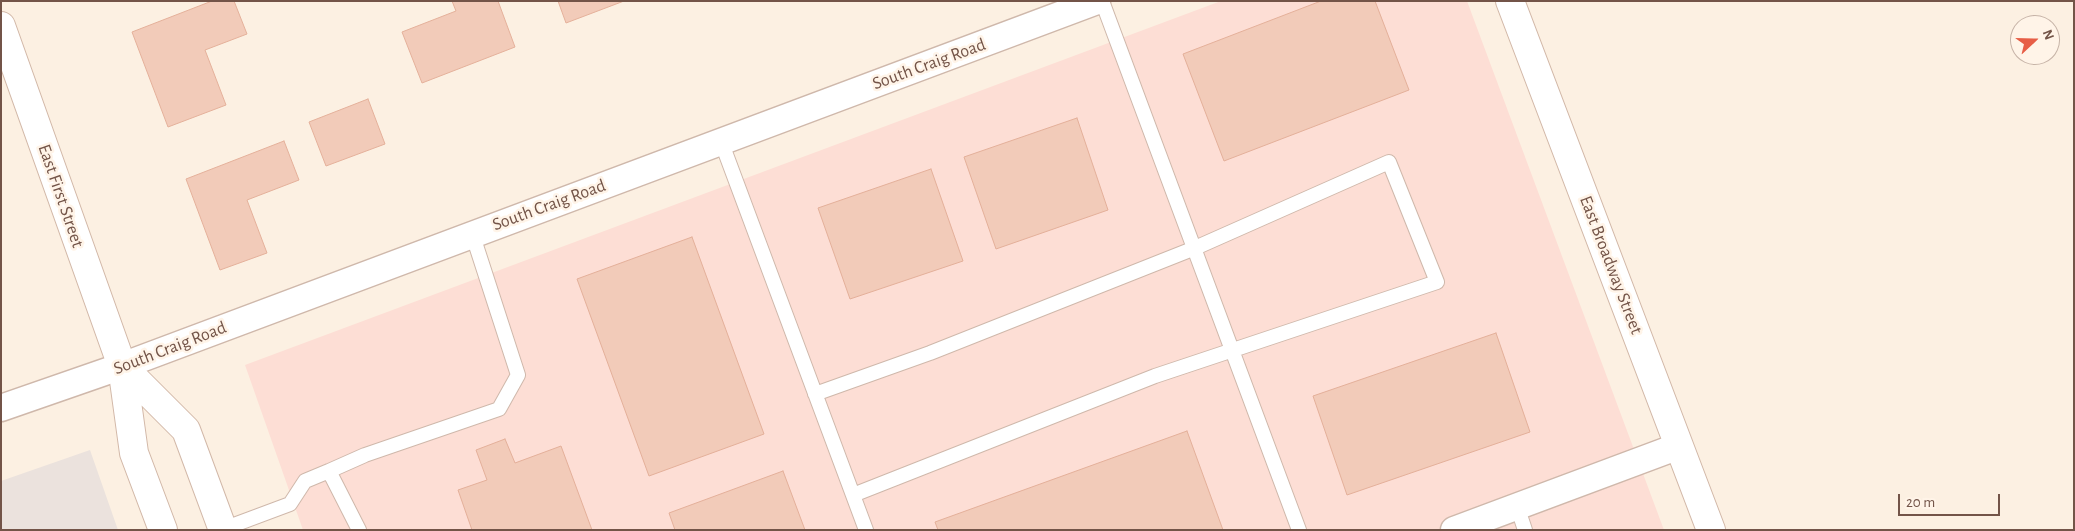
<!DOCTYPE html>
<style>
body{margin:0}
#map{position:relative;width:2075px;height:531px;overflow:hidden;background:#fcf0e2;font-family:"Alegreya Sans",sans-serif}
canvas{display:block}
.frame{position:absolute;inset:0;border:2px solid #735448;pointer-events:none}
.north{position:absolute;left:2010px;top:15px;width:50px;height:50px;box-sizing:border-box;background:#fff4e8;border:1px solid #c7b4a8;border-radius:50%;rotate:69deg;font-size:14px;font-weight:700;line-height:20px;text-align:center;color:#735448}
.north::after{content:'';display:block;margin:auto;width:18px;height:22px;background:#e75e46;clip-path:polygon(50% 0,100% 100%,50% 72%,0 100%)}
.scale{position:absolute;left:1898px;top:494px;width:102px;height:22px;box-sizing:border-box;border:2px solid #735448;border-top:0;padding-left:6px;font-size:15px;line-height:18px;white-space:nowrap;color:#735448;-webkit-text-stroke:4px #fff4e8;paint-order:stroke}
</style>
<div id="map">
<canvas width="2075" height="531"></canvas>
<div class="frame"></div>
<div class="north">N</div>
<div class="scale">20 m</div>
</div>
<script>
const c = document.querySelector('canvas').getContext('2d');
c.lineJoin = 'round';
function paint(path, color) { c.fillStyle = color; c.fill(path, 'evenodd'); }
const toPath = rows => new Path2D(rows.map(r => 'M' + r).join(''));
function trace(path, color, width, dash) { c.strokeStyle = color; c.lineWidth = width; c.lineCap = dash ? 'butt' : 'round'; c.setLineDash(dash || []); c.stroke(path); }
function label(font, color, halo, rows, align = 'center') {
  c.font = font + ' "Alegreya Sans",sans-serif'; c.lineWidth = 5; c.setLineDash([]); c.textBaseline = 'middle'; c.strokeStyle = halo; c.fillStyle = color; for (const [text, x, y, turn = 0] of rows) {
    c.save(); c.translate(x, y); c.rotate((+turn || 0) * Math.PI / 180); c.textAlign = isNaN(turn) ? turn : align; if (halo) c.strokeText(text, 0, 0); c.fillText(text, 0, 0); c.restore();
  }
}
const commercial = toPath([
 [1221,1,1467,1,1664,530,303,530,245,365]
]);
const industrial = toPath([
 [90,450,118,530,1,530,1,481]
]);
const building = toPath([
 [212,1,234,1,247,34,205,50,226,105,168,127,132,32,212,1],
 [452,1,498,1,515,47,422,83,402,32,456,11,452,1],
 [558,1,624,1,566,23,558,1],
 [1321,1,1375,1,1409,90,1224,161,1183,54,1321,1],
 [368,99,385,144,326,166,309,122,368,99],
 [1077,118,1108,210,996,249,964,157,1077,118],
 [284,141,299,180,247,200,267,253,220,270,186,179,284,141],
 [931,169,963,261,850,299,818,208,931,169],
 [692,237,764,434,649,476,577,279,692,237],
 [1496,333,1530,432,1347,495,1313,396,1496,333],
 [1187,431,1223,530,938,530,935,522,1187,431],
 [505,439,515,463,561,446,592,530,472,530,458,490,487,480,476,450,505,439],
 [783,471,805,530,675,530,669,513,783,471]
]);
const lane = toPath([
 [1102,1,1299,530],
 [721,141,866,530],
 [815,394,930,353,1195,248,1389,162,1437,282,1155,376,853,495],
 [329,471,359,530],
 [1517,506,1525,530],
 [223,529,290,504,305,481,329,471,365,455,499,409,518,375,472,233]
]);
const street = toPath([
 [1,408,122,366,1097,1],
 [1454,530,1679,446]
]);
const secondary = toPath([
 [1510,1,1711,530],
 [1,26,122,366,134,453,163,530],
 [122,366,186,430,223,530]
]);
const streetNames = [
 ["South Craig Road",929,64,-20],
 ["East First Street",61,196,71],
 ["South Craig Road",549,205,-20],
 ["East Broadway Street",1611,265,69],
 ["South Craig Road",170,348,-21]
];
paint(commercial, '#fdded5');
paint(industrial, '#ebe2dd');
paint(building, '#f2cbb9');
trace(building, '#e4b09a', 1);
trace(lane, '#cfb8ab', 16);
trace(street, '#cfb8ab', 29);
trace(secondary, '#d2b8a8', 30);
trace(lane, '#fff', 14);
trace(street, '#fff', 26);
trace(secondary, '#fff', 28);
label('18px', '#735448', '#fff4e8', streetNames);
</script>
